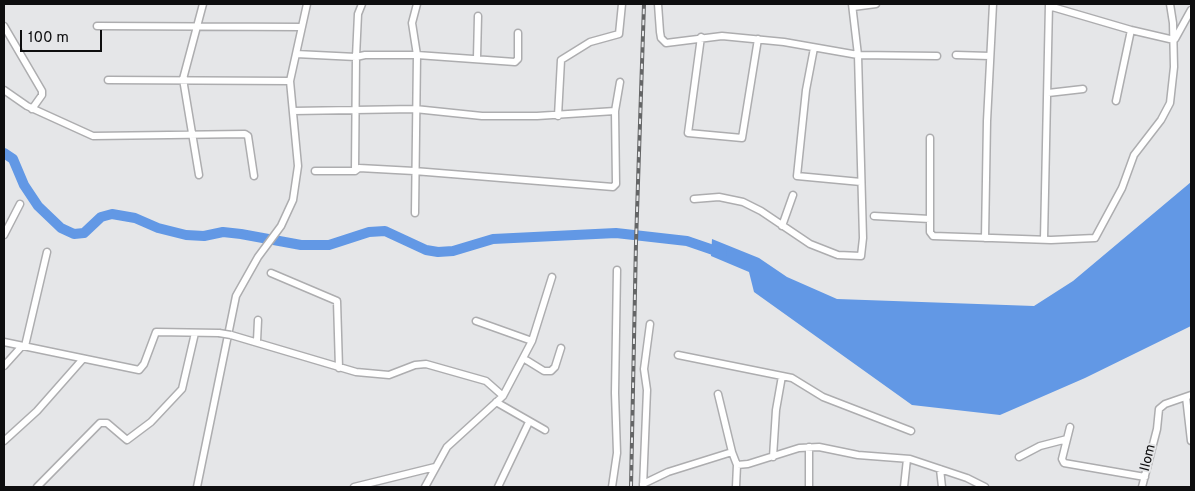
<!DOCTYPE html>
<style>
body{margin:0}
#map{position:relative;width:1195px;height:491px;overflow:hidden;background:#e5e6e8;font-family:Overpass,sans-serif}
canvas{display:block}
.frame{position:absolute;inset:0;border:5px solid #0e0e0f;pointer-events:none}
.scale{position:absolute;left:20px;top:30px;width:82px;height:22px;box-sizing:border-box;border:2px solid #0e0e0f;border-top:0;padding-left:6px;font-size:15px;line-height:18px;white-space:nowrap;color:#0e0e0f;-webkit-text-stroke:4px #e5e6e8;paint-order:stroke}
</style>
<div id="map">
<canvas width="1195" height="491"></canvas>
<div class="frame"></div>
<div class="scale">100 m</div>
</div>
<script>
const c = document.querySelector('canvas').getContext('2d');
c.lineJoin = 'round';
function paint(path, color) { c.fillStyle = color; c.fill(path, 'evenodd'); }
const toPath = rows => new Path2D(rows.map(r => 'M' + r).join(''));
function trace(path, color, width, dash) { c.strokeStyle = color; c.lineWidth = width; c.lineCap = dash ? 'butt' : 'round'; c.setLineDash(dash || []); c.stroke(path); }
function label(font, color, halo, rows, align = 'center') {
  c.font = font + ' Overpass,sans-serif'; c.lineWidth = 4; c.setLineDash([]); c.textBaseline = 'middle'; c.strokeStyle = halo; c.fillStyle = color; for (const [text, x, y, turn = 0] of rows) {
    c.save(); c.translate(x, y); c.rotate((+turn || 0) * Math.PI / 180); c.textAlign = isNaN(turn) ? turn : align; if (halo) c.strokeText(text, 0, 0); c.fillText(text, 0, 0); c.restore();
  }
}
const water = toPath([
 [1191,182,1191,326,1085,378,1000,415,912,405,754,292,749,272,711,256,712,239,759,258,787,277,837,299,1034,306,1073,281]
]);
const river = toPath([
 [4,153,13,159,24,185,38,206,61,228,74,234,84,233,101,217,112,214,135,218,158,228,186,235,204,236,223,232,241,234,301,245,329,245,369,232,385,231,426,250,438,252,453,251,493,239,616,233,687,241,722,253]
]);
const minor = toPath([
 [658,4,660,32,661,38,666,43,722,36,784,42,858,55,937,56],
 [1049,6,1131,30,1174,40],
 [853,7,876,4],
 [4,26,42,91,42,95,32,109],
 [97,26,302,27],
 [701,37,688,133,742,138,758,39],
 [1175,39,1191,10],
 [814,48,806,90,797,176,861,182],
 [296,54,356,57,365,55,417,55,515,62,518,59,518,33],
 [956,55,990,56],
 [477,58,478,16],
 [108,80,290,81],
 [4,90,27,106,93,136,245,134,248,136,254,176],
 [1048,93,1083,89],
 [1116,101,1131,30],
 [293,111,415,109,482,116,537,116,615,111],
 [558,116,561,60,590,42,619,34,622,4],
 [930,138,930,232,933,236,1051,240,1095,238,1122,188,1134,155,1161,120,1170,103,1174,67,1173,23,1170,4],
 [315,171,355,171,359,168,414,171,613,187,616,184,615,111,620,82],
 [355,171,356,57,358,14,362,4],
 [199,175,183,79,203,4],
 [694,199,719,197,743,202,761,211,810,244,838,255,861,256,863,238,858,55,852,4],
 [415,213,417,55,412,23,417,4],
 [874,216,930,219],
 [782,226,793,195],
 [4,235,20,204],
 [985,238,987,121,993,4],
 [1044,239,1049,4],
 [271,273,337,301,339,368],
 [476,321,532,341],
 [231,335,356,372,389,375,415,365,426,364,486,381,503,396],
 [257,341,258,320],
 [4,342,139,370,144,364,156,332,219,333],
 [25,346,47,252],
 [678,355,792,378,823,397,911,431],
 [523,358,544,371,551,371,555,367,561,348],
 [4,366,22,346],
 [718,394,732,452,737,465,748,464,799,448,819,447,858,455,910,459,967,478,985,487],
 [1186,397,1191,441],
 [496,402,545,430],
 [1070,427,1062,459,1064,463,1145,477],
 [4,441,37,411,82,360],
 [809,447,809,487],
 [773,457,776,410,782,376],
 [1019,457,1040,446,1067,439],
 [940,469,942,487],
 [643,484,668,472,732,452],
 [37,487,100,423,107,423,127,440,151,422,182,389,195,333],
 [197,487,236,296,258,257,281,226,293,200,298,166,290,81,307,4],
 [354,487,435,467],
 [425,487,447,447,503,396,532,341,552,277],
 [498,487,529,422],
 [612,487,617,453,615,393,617,270],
 [643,487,647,390,644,369,650,324],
 [736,487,737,465],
 [904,487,907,459],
 [1142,487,1157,429,1159,409,1165,404,1191,395]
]);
const rail = toPath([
 [631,487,636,242,644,4]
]);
const minorBridge = toPath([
 [219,333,231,335]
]);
const streetNames = [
 ["Ilom",1149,458,-76]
];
paint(water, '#6298e5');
trace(river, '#6298e5', 10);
trace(minor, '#adadaf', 9);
trace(minor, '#fff', 6);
trace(rail, '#646566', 4);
trace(rail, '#e5e6e8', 2, [5.5]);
trace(minorBridge, '#adadaf', 9, []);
trace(minorBridge, '#fff', 6);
label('14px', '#0e0e0f', '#e5e6e8', streetNames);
</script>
